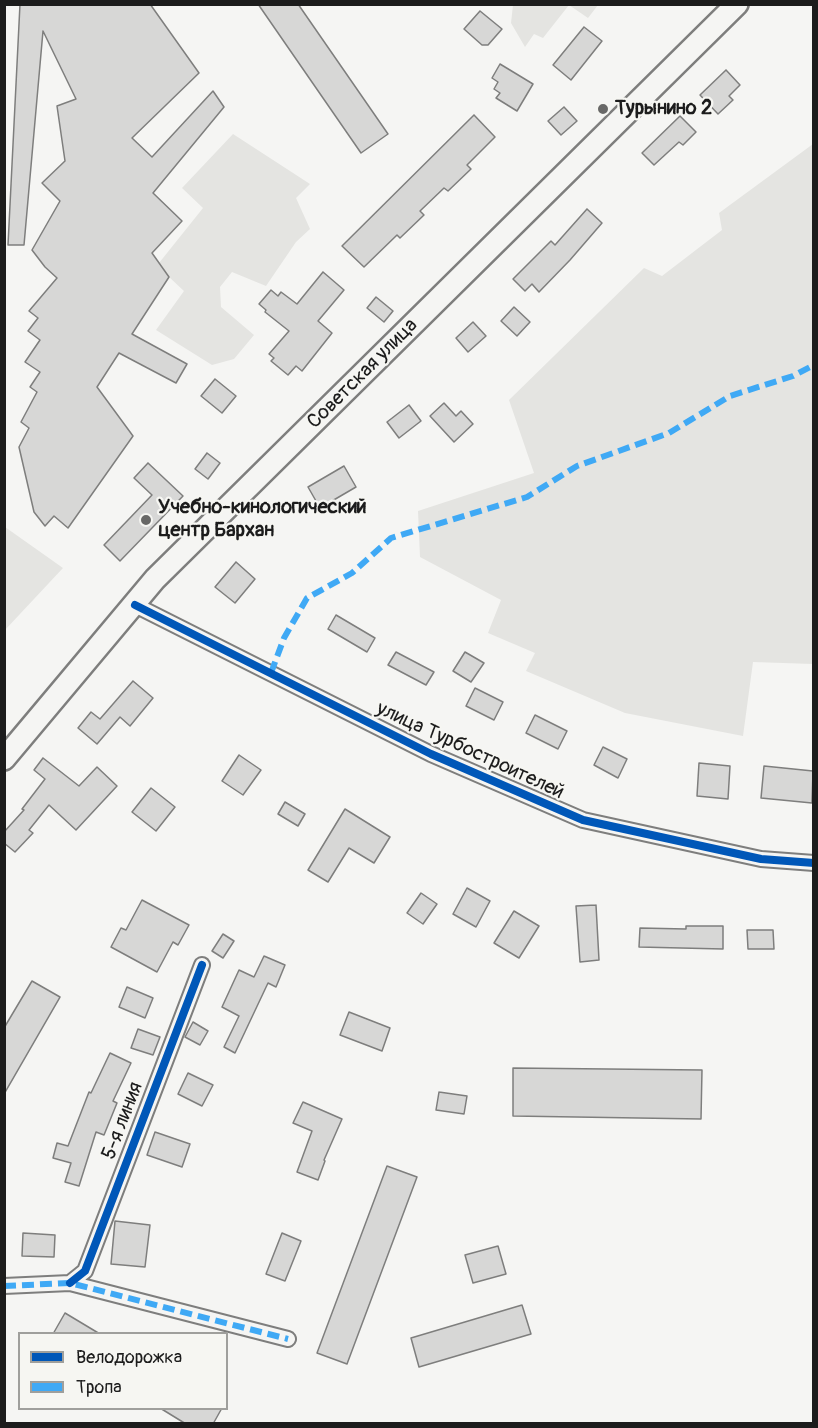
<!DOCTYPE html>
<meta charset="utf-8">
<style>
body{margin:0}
#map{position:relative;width:818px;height:1428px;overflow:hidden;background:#f5f5f3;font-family:Pangolin,sans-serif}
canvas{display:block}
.frame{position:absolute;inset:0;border:6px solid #1c1c1c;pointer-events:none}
.legend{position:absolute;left:18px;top:1332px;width:210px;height:78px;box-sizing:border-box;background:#f6f6f2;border:2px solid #9f9f9c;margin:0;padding:8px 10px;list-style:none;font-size:18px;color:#1c1c1c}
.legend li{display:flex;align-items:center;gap:12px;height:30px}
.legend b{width:30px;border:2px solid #9f9f9c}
</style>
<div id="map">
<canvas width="818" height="1428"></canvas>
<div class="frame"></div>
<ul class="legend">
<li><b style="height:8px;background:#0057b8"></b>Велодорожка</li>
<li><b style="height:8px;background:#3fa9f5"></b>Тропа</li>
</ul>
</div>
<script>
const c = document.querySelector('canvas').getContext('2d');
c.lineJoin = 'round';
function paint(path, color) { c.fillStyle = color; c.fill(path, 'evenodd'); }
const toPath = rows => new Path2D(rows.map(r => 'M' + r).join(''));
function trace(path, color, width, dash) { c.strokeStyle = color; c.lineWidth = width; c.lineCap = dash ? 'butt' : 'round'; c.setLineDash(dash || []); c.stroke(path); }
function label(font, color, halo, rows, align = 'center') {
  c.font = font + ' Pangolin,sans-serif'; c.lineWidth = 4.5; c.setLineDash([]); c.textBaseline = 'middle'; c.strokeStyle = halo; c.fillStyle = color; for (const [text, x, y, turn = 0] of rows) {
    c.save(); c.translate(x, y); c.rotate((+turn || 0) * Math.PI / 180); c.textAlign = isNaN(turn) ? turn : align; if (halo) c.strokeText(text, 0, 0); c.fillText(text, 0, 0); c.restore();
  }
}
const green = toPath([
 [513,5,513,4,598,5,588,18,569,5,543,38,534,34,525,47,511,23],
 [233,134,310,184,296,198,310,229,296,242,266,286,232,272,220,287,221,307,254,335,234,359,212,365,156,330,184,291,169,277,159,263,203,208,182,188],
 [813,144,813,664,753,662,743,736,625,713,526,671,535,653,488,633,501,600,420,557,418,511,534,473,509,400,644,268,662,276,722,230,719,213],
 [5,527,63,568,5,630]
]);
const building = toPath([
 [20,4,150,4,199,73,132,138,152,157,213,91,224,107,153,193,182,221,152,253,169,277,132,334,187,364,176,383,119,353,97,387,133,436,68,528,54,516,45,526,34,512,19,447,29,428,21,422,37,392,30,387,40,372,25,362,40,340,28,331,38,318,29,311,57,278,45,267,32,250,60,201,42,183,65,161,57,106,76,99,43,31,24,245,8,245,20,4],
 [258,4,298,4,388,134,361,153,258,4],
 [480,11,502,29,488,45,482,45,464,29,480,11],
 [584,27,602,41,571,80,553,65,584,27],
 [500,64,533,84,517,111,496,98,500,93,494,89,498,82,492,78,500,64],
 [726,70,740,85,729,96,733,100,718,114,700,95,726,70],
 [564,107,577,121,561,135,548,121,564,107],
 [474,115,495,137,467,165,471,169,448,191,444,188,420,211,424,215,400,238,397,235,364,267,342,246,474,115],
 [680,116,696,132,683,145,679,142,654,165,642,153,680,116],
 [587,209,602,223,570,260,539,292,532,284,525,291,513,279,551,241,555,245,587,209],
 [323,272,344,290,318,321,332,333,302,371,296,366,288,375,271,361,274,358,269,354,289,331,265,312,266,310,259,304,271,290,278,296,281,292,297,304,323,272],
 [376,297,393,311,384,322,367,308,376,297],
 [514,307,530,322,517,336,501,321,514,307],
 [473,322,486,336,468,352,456,338,473,322],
 [215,379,236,396,222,413,201,396,215,379],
 [444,403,456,416,461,411,473,424,454,442,430,416,444,403],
 [409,405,421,421,399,438,387,422,409,405],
 [207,453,220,463,208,479,195,469,207,453],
 [148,463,183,496,120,561,104,545,152,495,134,478,148,463],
 [344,466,356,487,320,508,308,487,344,466],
 [236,562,255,579,235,603,215,587,236,562],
 [336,615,375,638,367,652,328,629,336,615],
 [396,652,434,672,426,685,388,665,396,652],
 [465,652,484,663,471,682,453,671,465,652],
 [133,681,153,698,130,726,120,717,97,744,78,728,91,712,100,719,133,681],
 [475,688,503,702,494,720,466,706,475,688],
 [535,715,567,731,558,749,526,733,535,715],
 [603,747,627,759,618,778,594,765,603,747],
 [239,755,261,770,243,795,222,781,239,755],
 [43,758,79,786,97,767,117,786,76,830,49,805,29,830,33,833,15,852,4,843,4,832,24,810,22,809,45,779,34,770,43,758],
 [699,763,730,766,728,799,697,796,699,763],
 [764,766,813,771,812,803,761,798,764,766],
 [151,788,175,807,156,831,132,812,151,788],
 [285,802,305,814,298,826,278,814,285,802],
 [345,809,390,837,374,863,349,848,328,882,308,870,345,809],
 [467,888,490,901,476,927,453,914,467,888],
 [421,893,437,904,423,924,407,913,421,893],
 [142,900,189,925,178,945,173,942,157,972,111,947,121,928,126,930,142,900],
 [596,905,599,960,580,962,576,906,596,905],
 [514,911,539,926,519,958,494,943,514,911],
 [686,926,723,926,723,949,639,947,640,928,686,929,686,926],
 [747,930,773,930,774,949,748,949,747,930],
 [223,934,234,941,223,958,212,951,223,934],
 [264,956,285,965,276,987,268,983,235,1053,224,1047,239,1016,222,1007,239,970,254,977,264,956],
 [32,981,60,997,4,1094,4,1028,32,981],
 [127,987,153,998,145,1018,119,1007,127,987],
 [349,1012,390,1028,382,1051,340,1035,349,1012],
 [193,1022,208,1031,200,1045,185,1037,193,1022],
 [138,1029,160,1037,153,1055,131,1048,138,1029],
 [110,1053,131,1063,113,1101,117,1103,104,1135,96,1132,79,1186,65,1182,71,1163,53,1158,57,1143,68,1146,89,1092,91,1093,110,1053],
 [513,1068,702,1070,701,1119,513,1116,513,1068],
 [188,1073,213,1085,202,1106,178,1094,188,1073],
 [439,1092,467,1096,464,1114,436,1110,439,1092],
 [303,1102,342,1119,324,1160,325,1161,318,1180,297,1172,312,1131,293,1123,303,1102],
 [155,1132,190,1144,182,1167,147,1155,155,1132],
 [387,1166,417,1177,347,1364,317,1353,387,1166],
 [115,1221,150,1225,145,1267,111,1264,115,1221],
 [23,1233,55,1235,54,1257,22,1256,23,1233],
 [282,1233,301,1241,285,1281,266,1274,282,1233],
 [498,1246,506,1274,473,1283,465,1255,498,1246],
 [522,1305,531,1334,419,1367,411,1338,522,1305],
 [65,1313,100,1334,53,1334,65,1313],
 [160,1408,222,1408,213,1424,186,1424,160,1408]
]);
const street = toPath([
 [135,605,431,754,583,820,761,859,814,863],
 [70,1283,85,1271,202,965],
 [4,1286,70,1283,288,1339]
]);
const primary = toPath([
 [4,759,155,579,737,4]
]);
const quiet = toPath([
 [271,673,284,638,307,598,352,573,391,538,527,497,577,466,669,433,730,396,793,376,814,365],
 [4,1286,70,1283,288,1339]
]);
const cycleway = toPath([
 [135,605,431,754,583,820,761,859,814,863],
 [70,1283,85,1271,202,965]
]);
const markers = [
 [603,109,6,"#686867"],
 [146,520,6,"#686867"]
];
const poiNames = [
 ["Турынино 2",615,109],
 ["Учебно-кинологический",158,508],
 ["центр Бархан",158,531]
];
const streetNames = [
 ["Советская улица",363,374,-45],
 ["улица Турбостроителей",470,751,25],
 ["5-я линия",123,1121,-69]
];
paint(green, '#e4e4e1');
paint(building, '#d7d7d6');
trace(building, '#7e7e7d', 1.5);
trace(street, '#7e7e7d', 18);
trace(primary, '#7e7e7d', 26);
trace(street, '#f5f5f3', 14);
trace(primary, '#f5f5f3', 21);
trace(quiet, '#3fa9f5', 6, [12, 6]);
trace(cycleway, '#0057b8', 8);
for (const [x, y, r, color] of markers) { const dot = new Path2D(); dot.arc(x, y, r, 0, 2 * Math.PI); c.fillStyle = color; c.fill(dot); trace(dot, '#f6f6f2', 2); }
label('bold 20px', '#1c1c1c', '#f6f6f2', poiNames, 'left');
label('20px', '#1c1c1c', '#f6f6f2', streetNames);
</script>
